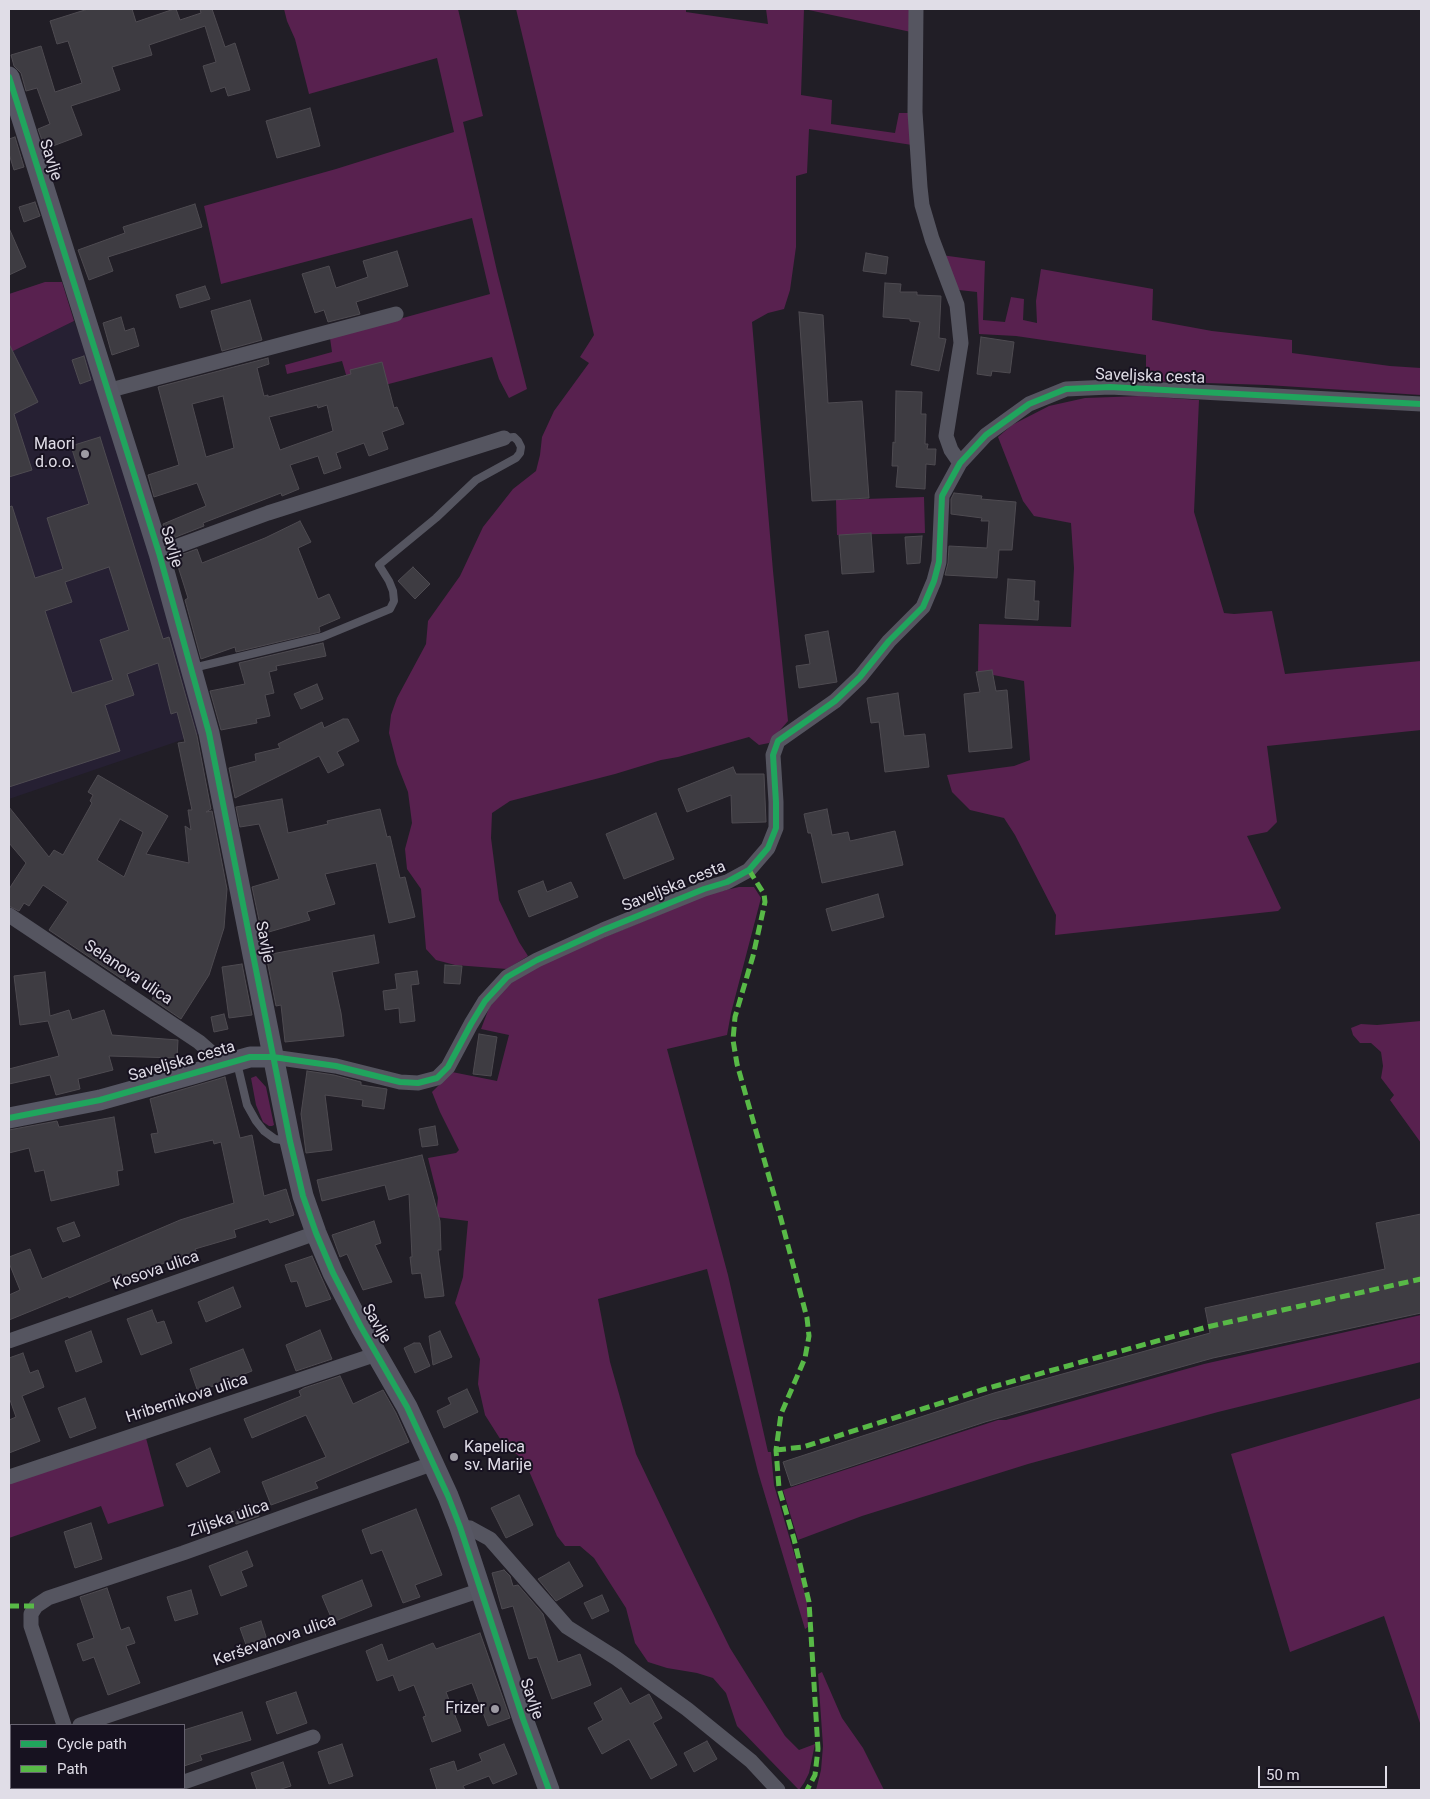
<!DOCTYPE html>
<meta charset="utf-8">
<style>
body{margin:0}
#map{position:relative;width:1430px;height:1799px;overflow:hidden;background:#211e26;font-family:Roboto,sans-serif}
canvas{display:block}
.frame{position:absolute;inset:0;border:10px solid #e0dde7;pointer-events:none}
.legend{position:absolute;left:10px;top:1724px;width:175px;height:65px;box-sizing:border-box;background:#171220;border:1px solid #676370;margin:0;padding:6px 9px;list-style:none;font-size:15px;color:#e0dde7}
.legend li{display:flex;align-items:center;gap:10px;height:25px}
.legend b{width:25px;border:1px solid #676370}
.scale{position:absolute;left:1258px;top:1766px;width:129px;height:22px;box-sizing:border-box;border:2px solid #e0dde7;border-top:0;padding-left:6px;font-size:15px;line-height:18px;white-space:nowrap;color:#e0dde7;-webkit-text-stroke:4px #171220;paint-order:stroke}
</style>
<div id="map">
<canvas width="1430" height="1799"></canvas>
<div class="frame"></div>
<ul class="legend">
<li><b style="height:6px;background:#20a55d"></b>Cycle path</li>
<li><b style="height:6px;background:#58b947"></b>Path</li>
</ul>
<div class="scale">50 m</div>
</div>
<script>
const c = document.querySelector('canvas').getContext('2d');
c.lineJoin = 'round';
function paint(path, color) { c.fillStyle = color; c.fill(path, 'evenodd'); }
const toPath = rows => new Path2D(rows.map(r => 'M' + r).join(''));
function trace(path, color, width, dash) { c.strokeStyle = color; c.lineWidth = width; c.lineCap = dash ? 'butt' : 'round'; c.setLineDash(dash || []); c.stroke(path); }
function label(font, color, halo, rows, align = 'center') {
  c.font = font + ' Roboto,sans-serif'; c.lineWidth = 4; c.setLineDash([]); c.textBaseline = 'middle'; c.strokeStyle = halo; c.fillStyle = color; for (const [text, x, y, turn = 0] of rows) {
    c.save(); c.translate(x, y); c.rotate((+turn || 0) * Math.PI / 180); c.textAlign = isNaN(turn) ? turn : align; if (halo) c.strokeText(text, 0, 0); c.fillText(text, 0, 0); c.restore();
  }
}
const built = toPath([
 [74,321,97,381,205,732,9,799,9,353]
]);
const green = toPath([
 [284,9,458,9,483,116,463,122,497,271,527,389,509,398,499,379,492,357,358,392,347,378,342,361,287,374,285,365,332,352,330,338,490,294,472,218,221,284,204,206,336,169,454,132,437,58,309,94,295,39,287,21],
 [516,9,686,9,686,12,768,24,766,9,912,9,911,32,804,9,801,95,832,100,831,124,895,133,899,113,911,113,912,145,809,129,807,173,796,176,796,247,790,290,784,309,768,313,752,322,773,571,788,721,769,743,759,745,749,737,678,757,661,760,615,774,510,801,492,813,491,838,499,900,519,942,528,956,507,969,455,965,436,960,426,949,421,889,407,869,405,849,412,823,408,792,397,764,389,733,391,715,397,698,426,644,428,621,460,576,483,527,513,489,536,471,540,455,542,437,554,411,589,363,580,357,594,335],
 [941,255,985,261,983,320,1005,322,1011,297,1024,299,1023,320,1037,323,1036,301,1041,269,1153,289,1152,320,1212,331,1292,340,1292,353,1390,366,1421,368,1421,395,1267,385,1146,381,1146,355,1016,336,979,334,977,292,959,290],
 [45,282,62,282,74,321,9,353,9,294],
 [1141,396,1199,400,1194,512,1224,613,1234,614,1272,611,1285,674,1421,661,1421,730,1267,746,1277,822,1267,832,1247,836,1281,908,1278,911,1055,935,1056,915,1015,835,1004,818,970,810,952,792,947,775,1014,766,1030,760,1024,681,978,672,979,624,1071,627,1074,568,1071,523,1034,516,1023,501,998,437,1012,425,1049,406,1085,398],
 [924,497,925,533,837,535,836,500],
 [739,887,754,887,761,898,731,1013,727,1035,667,1049,728,1275,768,1452,771,1452,774,1485,801,1577,807,1604,808,1627,805,1629,758,1472,707,1269,598,1299,610,1362,636,1454,688,1563,730,1648,785,1736,799,1750,815,1744,809,1773,804,1783,799,1790,737,1726,726,1693,713,1678,697,1673,667,1668,648,1662,635,1643,626,1608,594,1558,580,1546,565,1546,557,1536,529,1471,519,1456,504,1445,485,1415,478,1384,480,1359,455,1303,463,1277,468,1221,436,1217,438,1198,428,1158,456,1153,459,1150,440,1112,432,1092,452,1072,497,1081,509,1035,481,1029,489,1008,499,994,509,983,535,966,709,894],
 [1421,1021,1421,1143,1390,1100,1394,1095,1381,1078,1383,1066,1381,1052,1371,1043,1360,1043,1353,1035,1351,1028,1361,1024,1377,1025],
 [256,1076,266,1087,274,1125,272,1126,269,1126,263,1122,256,1105,251,1078],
 [1421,1315,1421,1362,1218,1412,1028,1464,862,1516,798,1540,783,1490,998,1420,1006,1420,1204,1364],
 [1421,1398,1421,1726,1384,1616,1290,1652,1231,1454],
 [146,1438,164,1506,108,1524,101,1506,9,1538,9,1482],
 [822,1672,842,1718,863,1748,884,1790,816,1790,821,1770,823,1746,818,1674]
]);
const building = toPath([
 [88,9,132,9,136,22,174,9,176,9,180,20,201,13,200,9,212,9,225,47,235,43,250,90,228,96,225,87,211,92,203,66,216,62,205,26,149,45,152,55,112,67,120,90,71,106,82,135,45,149,38,129,50,124,37,88,26,91,21,73,14,66,11,55,41,46,55,92,82,83,68,41,57,44,50,21,88,9],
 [310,108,320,146,277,158,266,121,310,108],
 [15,137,24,167,14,170,9,154,9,139,15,137],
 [35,202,40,216,24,222,19,207,35,202],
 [195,204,202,227,108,257,113,271,89,280,78,250,125,233,123,227,195,204],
 [9,228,26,267,9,275,9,228],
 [397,251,408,286,356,302,360,314,328,322,324,310,315,313,302,274,329,266,336,288,368,277,363,261,397,251],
 [866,253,888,257,886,274,863,271,866,253],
 [885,283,901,284,900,292,917,292,917,295,941,296,939,338,946,339,939,371,911,365,920,322,910,321,910,319,883,317,885,283],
 [205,286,210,299,180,308,176,295,205,286],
 [250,300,262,340,222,351,211,311,250,300],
 [799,312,823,315,828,403,862,401,869,498,812,501,799,312],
 [121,317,125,331,134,328,139,346,112,355,103,323,121,317],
 [981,337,1014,342,1010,373,992,371,991,376,977,374,981,337],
 [9,344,38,402,14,414,32,470,9,477,9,344],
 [84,356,91,380,80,384,72,360,84,356],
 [268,358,269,364,257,368,264,396,268,395,268,397,351,374,350,370,382,362,394,408,397,407,404,424,382,432,388,449,369,456,364,443,336,453,341,468,324,474,318,456,290,465,299,489,282,496,281,493,203,523,204,526,168,540,163,524,206,506,197,483,154,497,148,475,179,465,158,387,268,358],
 [223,396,234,448,206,457,192,404,223,396],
 [317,405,318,408,327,405,333,431,280,450,269,417,317,405],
 [896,391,922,392,921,414,926,414,925,444,928,444,927,449,936,449,935,465,926,464,925,489,896,487,898,466,892,466,893,442,895,443,896,391],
 [100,437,163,639,169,637,197,736,211,809,206,812,212,811,227,889,224,928,209,975,181,1019,152,999,160,986,127,975,125,981,49,930,68,902,43,885,29,906,24,903,19,911,9,906,9,889,26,863,9,843,9,807,49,857,54,850,63,855,92,803,90,801,93,795,88,792,98,775,168,816,146,854,189,863,185,826,191,830,188,810,192,810,178,743,185,742,177,712,171,714,158,663,127,674,134,695,105,705,120,751,9,787,9,507,12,506,35,578,63,569,47,518,89,504,71,446,100,437],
 [109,567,129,630,100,640,113,680,72,693,45,611,72,602,65,582,109,567],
 [120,819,143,832,124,877,97,860,120,819],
 [954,493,982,496,981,499,1016,502,1012,550,999,550,997,578,945,575,948,563,949,546,987,548,989,521,981,521,982,518,951,514,951,499,954,493],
 [300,521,311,542,298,548,318,599,329,594,340,618,319,627,320,632,236,652,235,647,201,659,185,600,188,598,175,557,197,549,202,563,265,538,300,521],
 [871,533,874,572,842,574,839,535,871,533],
 [922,536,920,563,907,564,905,537,922,536],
 [413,567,430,584,415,599,398,581,413,567],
 [1008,579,1035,581,1034,601,1039,601,1038,620,1005,618,1008,579],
 [828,631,837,682,799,688,796,666,810,664,805,635,828,631],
 [323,643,326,656,276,666,277,670,269,672,274,693,265,695,270,716,256,719,257,723,221,730,210,691,245,684,239,663,323,643],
 [992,670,996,691,1007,690,1012,748,969,752,964,694,980,692,976,672,992,670],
 [317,684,323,699,301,709,294,694,317,684],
 [898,693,904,736,925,734,929,767,885,772,879,722,871,723,867,698,898,693],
 [343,719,348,719,359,741,337,752,344,765,328,773,319,756,235,798,229,768,256,761,255,754,280,748,278,744,322,722,324,728,343,719],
 [733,767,736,774,764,774,766,822,732,823,731,795,687,812,678,789,733,767],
 [282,799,288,833,328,824,327,821,380,809,387,837,390,836,400,878,405,877,415,917,389,923,376,863,325,874,335,904,307,912,310,920,262,934,252,887,279,879,259,824,240,827,236,807,282,799],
 [827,809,832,835,848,832,850,841,895,831,903,865,822,883,811,833,808,833,804,814,827,809],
 [656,813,674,859,624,879,606,834,656,813],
 [543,881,547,892,571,882,578,897,529,917,518,891,543,881],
 [878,894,884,917,832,931,826,909,878,894],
 [374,935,379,963,332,972,341,1013,344,1036,285,1042,281,1005,276,1006,266,955,374,935],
 [242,964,252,1015,229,1018,222,967,242,964],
 [445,965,462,966,460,984,444,983,445,965],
 [417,971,419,984,411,985,415,1021,400,1023,399,1008,385,1010,383,991,397,989,395,974,417,971],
 [45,972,50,1016,69,1010,72,1020,104,1010,112,1035,178,1040,177,1058,109,1056,113,1070,78,1079,80,1089,56,1095,50,1075,9,1084,9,1069,59,1056,48,1021,20,1025,14,976,45,972],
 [224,1014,228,1029,214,1032,211,1017,224,1014],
 [479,1034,497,1037,491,1076,473,1074,479,1034],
 [307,1071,334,1075,361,1082,361,1085,387,1089,384,1109,362,1106,363,1100,325,1095,332,1150,306,1153,301,1114,307,1071],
 [225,1077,240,1138,252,1135,264,1196,286,1189,294,1215,270,1223,268,1219,234,1230,236,1237,195,1249,197,1253,170,1264,169,1261,121,1281,119,1277,69,1298,68,1296,9,1320,9,1295,20,1290,9,1263,9,1257,30,1249,42,1279,180,1220,234,1203,221,1142,214,1144,213,1140,155,1153,151,1134,158,1133,150,1099,225,1077],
 [114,1117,123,1170,117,1171,119,1185,51,1201,44,1170,35,1172,29,1148,9,1153,9,1130,57,1121,59,1127,114,1117],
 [435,1126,438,1145,422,1147,419,1129,435,1126],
 [422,1155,440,1221,441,1250,438,1250,444,1296,425,1298,421,1273,412,1274,410,1257,412,1257,409,1194,389,1200,385,1185,322,1201,317,1180,422,1155],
 [1421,1214,1421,1313,1213,1358,985,1422,791,1486,783,1462,994,1393,1210,1333,1205,1308,1385,1269,1376,1223,1421,1214],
 [374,1221,381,1243,375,1245,392,1282,363,1290,347,1254,340,1257,332,1235,374,1221],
 [74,1222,80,1236,63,1242,57,1228,74,1222],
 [312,1256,331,1299,306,1307,297,1281,291,1282,285,1265,312,1256],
 [233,1287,241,1307,206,1322,198,1302,233,1287],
 [152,1310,157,1323,164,1321,172,1343,141,1355,127,1319,152,1310],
 [320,1330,332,1359,296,1371,286,1345,320,1330],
 [91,1331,102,1362,76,1372,65,1341,91,1331],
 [440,1331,452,1357,433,1365,429,1336,440,1331],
 [414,1343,420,1343,430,1366,415,1373,404,1348,414,1343],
 [243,1349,252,1371,198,1392,190,1369,243,1349],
 [23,1353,30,1373,38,1370,44,1387,22,1396,40,1441,9,1453,9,1420,16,1417,10,1400,9,1401,9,1358,23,1353],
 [340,1376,353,1404,383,1390,396,1413,409,1442,315,1482,318,1488,271,1505,262,1482,326,1457,306,1415,252,1438,244,1419,301,1396,299,1391,304,1388,340,1376],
 [467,1389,478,1412,444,1428,437,1411,451,1404,448,1398,467,1389],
 [85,1398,96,1428,70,1438,58,1408,85,1398],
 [210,1448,220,1472,187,1487,176,1464,210,1448],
 [519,1495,533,1525,506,1538,491,1508,519,1495],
 [255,1504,259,1516,236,1524,231,1512,255,1504],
 [416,1509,442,1575,415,1585,420,1597,403,1603,382,1550,371,1554,362,1530,416,1509],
 [91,1523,102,1559,75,1568,64,1532,91,1523],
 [247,1551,253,1566,241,1571,247,1586,221,1596,209,1566,247,1551],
 [569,1562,583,1586,556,1601,538,1579,569,1562],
 [504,1570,510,1576,513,1586,518,1585,543,1614,558,1662,580,1654,591,1685,552,1699,537,1657,529,1659,513,1606,502,1609,492,1573,504,1570],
 [362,1580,372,1606,333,1622,322,1596,362,1580],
 [107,1588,121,1630,129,1627,135,1643,126,1646,140,1683,108,1695,94,1657,83,1661,77,1644,94,1638,80,1597,107,1588],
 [191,1590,198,1614,175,1621,167,1597,191,1590],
 [602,1595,609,1611,592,1619,584,1603,602,1595],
 [261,1621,269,1646,249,1653,240,1628,261,1621],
 [480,1633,510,1718,488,1726,472,1683,446,1692,461,1731,432,1742,423,1717,426,1716,414,1685,399,1691,393,1675,377,1681,366,1651,382,1644,388,1661,433,1643,436,1649,480,1633],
 [621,1688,630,1704,649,1694,662,1718,653,1723,677,1765,651,1779,629,1739,602,1754,588,1728,603,1720,594,1703,621,1688],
 [296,1692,307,1723,277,1734,266,1702,296,1692],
 [242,1712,251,1740,200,1755,202,1760,184,1766,184,1730,242,1712],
 [707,1741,717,1759,694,1772,684,1753,707,1741],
 [342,1744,353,1776,329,1784,318,1752,342,1744],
 [504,1744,517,1774,493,1784,489,1776,463,1786,465,1790,437,1790,430,1769,454,1761,457,1771,482,1761,479,1754,504,1744],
 [283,1762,291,1786,278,1790,257,1790,251,1773,283,1762]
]);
const lane = toPath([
 [193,668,322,637,390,609,394,601,393,591,389,581,379,565,436,518,476,480,516,458,520,453,521,447,518,441,514,437,504,438],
 [237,1063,247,1105,256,1121,264,1131,275,1139,288,1141]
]);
const street = toPath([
 [916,9,915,112,920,187,922,205,932,239,957,305,961,343,946,436,951,450,960,463],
 [107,391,396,314],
 [159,553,268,513,504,438],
 [9,915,199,1042,224,1064],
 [273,1057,336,1066,400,1082,418,1083,437,1078,448,1067,471,1024,485,1001,507,977,537,960,603,930,704,889,727,882,749,870,768,848,776,828,776,802,773,755,778,741,835,701,860,677,889,641,923,607,934,581,939,562,942,496,960,463,986,435,1029,404,1066,389,1110,387,1421,404],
 [9,1341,316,1233],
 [9,1477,377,1354],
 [460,1527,470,1528,490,1539,567,1627,616,1658,687,1709,751,1761,778,1790],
 [64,1725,31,1626,31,1614,36,1606,48,1598,183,1553,434,1463],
 [80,1725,481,1590],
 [184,1782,313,1737],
 [85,1788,86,1790],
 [160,1790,167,1788]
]);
const secondary = toPath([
 [9,77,159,553,209,733,290,1141,303,1196,316,1233,333,1273,361,1327,407,1407,448,1496,460,1527,523,1719,549,1790],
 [9,1118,100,1100,193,1074,236,1061,250,1057,273,1057]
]);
const quiet = toPath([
 [749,870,764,894,765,902,753,956,735,1017,733,1040,737,1064,781,1219,807,1318,809,1336,805,1358,781,1414,776,1450,779,1488,794,1539,809,1602,818,1749,815,1775,807,1790],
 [776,1450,803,1447,985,1389,1207,1327,1421,1279],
 [9,1606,36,1606]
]);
const cycleway = toPath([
 [9,77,159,553,209,733,290,1141,303,1196,316,1233,333,1273,361,1327,407,1407,448,1496,460,1527,523,1719,549,1790],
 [9,1118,100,1100,250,1057,273,1057,336,1066,400,1082,418,1083,437,1078,448,1067,471,1024,485,1001,507,977,537,960,603,930,704,889,727,882,749,870,768,848,776,828,776,802,773,755,778,741,835,701,860,677,889,641,923,607,934,581,939,562,942,496,960,463,986,435,1029,404,1066,389,1110,387,1421,404]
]);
const markers = [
 [85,454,5,"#9d9aa3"],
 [454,1457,5,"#9d9aa3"],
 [495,1709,5,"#9d9aa3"]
];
const streetNames = [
 ["Savlje",50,160,72],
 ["Saveljska cesta",1150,377,2],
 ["Savlje",171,547,73],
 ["Saveljska cesta",674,887,-22],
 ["Savlje",264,942,79],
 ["Selanova ulica",128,973,34],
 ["Saveljska cesta",182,1062,-16],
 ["Kosova ulica",156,1271,-19],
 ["Savlje",376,1324,60],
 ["Hribernikova ulica",187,1399,-18],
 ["Ziljska ulica",229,1519,-19],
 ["Kerševanova ulica",275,1641,-19],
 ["Savlje",531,1699,71]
];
const poiNames = [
 ["Maori",75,445],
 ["d.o.o.",75,463],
 ["Kapelica",464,1448,"left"],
 ["sv. Marije",464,1466,"left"],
 ["Frizer",485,1709]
];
paint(built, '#262033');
paint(green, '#58214f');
paint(building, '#3e3c42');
trace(building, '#4e4b51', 1);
trace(lane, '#555560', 8);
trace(street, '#555560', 15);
trace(secondary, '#575764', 21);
trace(quiet, '#58b947', 5, [10, 5]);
trace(cycleway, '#20a55d', 6);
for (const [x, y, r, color] of markers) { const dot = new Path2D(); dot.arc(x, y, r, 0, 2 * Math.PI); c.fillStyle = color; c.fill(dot); trace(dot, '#171220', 2); }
label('16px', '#e0dde7', '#171220', streetNames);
label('16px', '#e0dde7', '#171220', poiNames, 'right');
</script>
